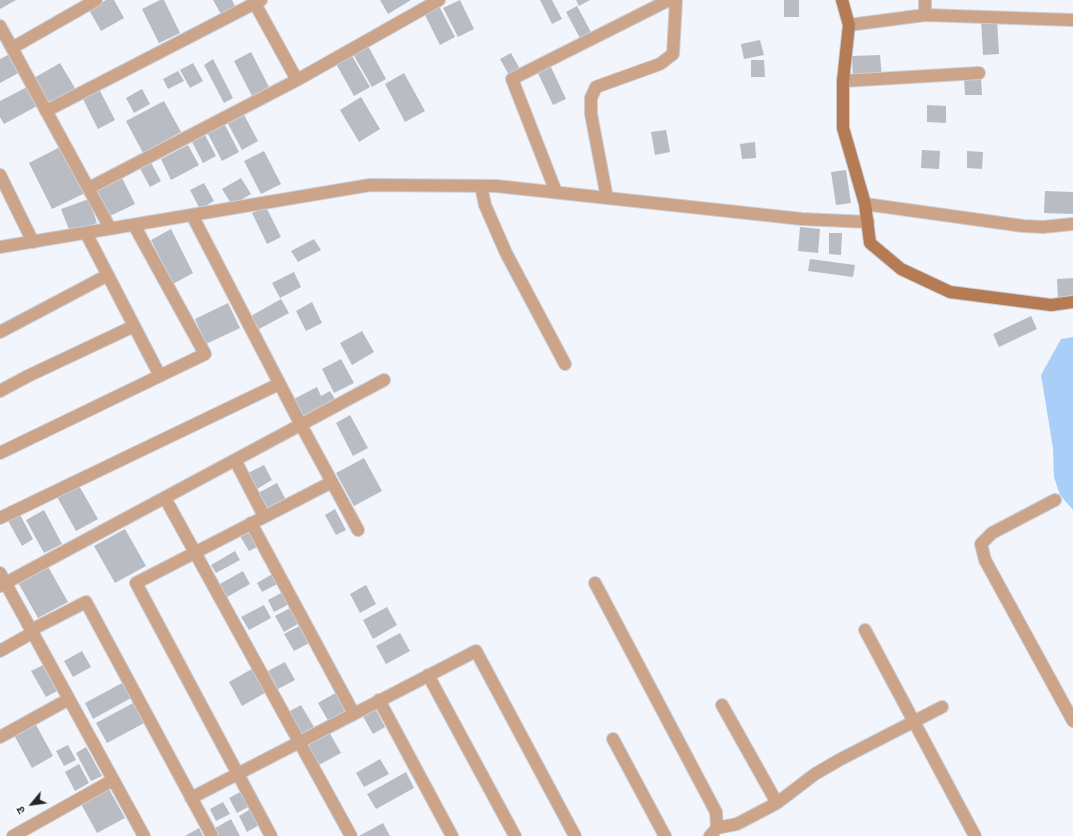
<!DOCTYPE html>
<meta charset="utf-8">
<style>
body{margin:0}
#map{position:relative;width:1073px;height:836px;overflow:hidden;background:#f2f5fc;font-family:"Source Sans 3","Noto Sans Devanagari",sans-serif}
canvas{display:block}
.north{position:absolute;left:12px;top:784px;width:40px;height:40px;-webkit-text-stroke:3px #fff;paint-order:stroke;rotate:241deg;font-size:11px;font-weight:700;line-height:16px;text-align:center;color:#222326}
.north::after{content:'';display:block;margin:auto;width:14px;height:18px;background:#222326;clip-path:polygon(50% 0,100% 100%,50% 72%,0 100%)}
</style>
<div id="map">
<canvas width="1073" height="836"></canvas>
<div class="north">उ</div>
</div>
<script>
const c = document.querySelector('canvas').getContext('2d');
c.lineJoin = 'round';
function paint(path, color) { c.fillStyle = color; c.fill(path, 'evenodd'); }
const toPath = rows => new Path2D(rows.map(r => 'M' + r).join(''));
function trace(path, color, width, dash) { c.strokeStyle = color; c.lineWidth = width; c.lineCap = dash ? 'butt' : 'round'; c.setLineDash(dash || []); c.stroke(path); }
const water = toPath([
 [1073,337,1073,510,1060,495,1054,477,1053,448,1041,375,1061,339]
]);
const building = toPath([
 [0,0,16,0,0,9],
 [106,0,114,0,124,18,101,31,89,10],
 [160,0,164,0,180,33,159,43,142,9],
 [213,0,232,0,236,8,222,16],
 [380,0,411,0,388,14],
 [460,0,474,29,458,37,443,8],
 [540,0,552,0,562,19,552,24],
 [576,0,590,0,579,6],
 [784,0,799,0,799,17,784,17],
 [438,4,455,37,440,45,423,11],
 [577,6,592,34,581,40,566,12],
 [981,20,997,20,999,54,983,55],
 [760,40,764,55,744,59,741,44],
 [368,46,386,79,372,87,353,54],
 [251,52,269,87,252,96,234,61],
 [12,53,22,71,0,83,0,59],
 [511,53,521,71,510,77,500,59],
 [351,54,370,87,354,96,335,62],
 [880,55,882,78,853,79,852,56],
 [213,59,233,98,224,103,204,65],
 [751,60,764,60,765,77,751,77],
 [60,63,76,90,50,105,34,78],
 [193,63,203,81,190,88,180,70],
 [549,63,566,99,553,105,536,69],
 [178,71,184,81,168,89,163,79],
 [404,73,425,111,405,122,385,84],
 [964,78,981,78,982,95,965,95],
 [29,86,39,105,4,124,0,117,0,101],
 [98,87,115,120,98,129,81,95],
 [142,89,150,104,134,113,126,98],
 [361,97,380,129,359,142,340,110],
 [164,101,181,132,143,153,126,121],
 [927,105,946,106,946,123,927,122],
 [243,113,258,141,242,150,227,122],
 [224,123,239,152,222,161,207,132],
 [666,130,670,152,655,155,651,132],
 [204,133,216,156,203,163,191,140],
 [755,142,756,158,742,159,740,144],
 [188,145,199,165,171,180,161,159],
 [62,146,85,193,52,209,29,163],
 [922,150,940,151,939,169,921,168],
 [264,151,281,184,261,194,244,161],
 [967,151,983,152,982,169,967,168],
 [149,159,161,181,150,187,138,165],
 [846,170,851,203,836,205,831,172],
 [122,178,135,204,110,216,97,190],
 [241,178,251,194,232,205,222,189],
 [204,183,214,201,200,209,190,190],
 [1045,191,1073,192,1073,214,1044,213],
 [89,199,97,223,70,232,61,209],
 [266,207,281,237,267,244,252,213],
 [800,227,820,229,818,253,798,251],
 [171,229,193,273,173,284,151,240],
 [829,233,842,233,841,255,829,254],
 [314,239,321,250,298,262,291,251],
 [810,259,855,265,853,277,808,271],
 [294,272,301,287,280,298,272,283],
 [1073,278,1073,300,1058,301,1057,279],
 [281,299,289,313,259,329,251,316],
 [312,302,322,323,306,331,296,311],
 [228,303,240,328,206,344,195,319],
 [1031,316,1037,329,999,347,993,334],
 [362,331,374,352,352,365,340,343],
 [341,359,354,383,334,393,322,369],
 [317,387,321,396,330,391,335,399,301,417,292,400],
 [350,415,368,448,353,456,336,423],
 [364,458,382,491,354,506,336,473],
 [264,465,272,480,257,489,248,473],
 [277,483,286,500,267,510,258,493],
 [78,484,98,519,76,531,56,495],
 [335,509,346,530,336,535,325,515],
 [44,510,62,544,44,553,26,520],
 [19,513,33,539,22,546,7,519],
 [248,526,259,546,249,551,237,531],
 [125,529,146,566,115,583,94,546],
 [235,551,240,560,216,573,211,565],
 [46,563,68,602,38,618,16,579],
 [243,571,250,584,227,597,220,584],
 [274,573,279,583,262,592,257,583],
 [366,585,376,604,360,613,350,594],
 [285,591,291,603,274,612,268,600],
 [264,605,271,618,249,630,241,617],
 [294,606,303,621,284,632,275,616],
 [387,607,397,625,373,639,363,620],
 [303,624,313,641,294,651,284,634],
 [400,633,410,651,386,664,376,646],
 [82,651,91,667,73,677,64,661],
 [285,662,295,680,278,689,268,671],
 [43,665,57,691,46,697,31,671],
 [257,666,270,690,242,706,229,682],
 [122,683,131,698,93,719,85,703],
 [337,692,349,713,330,724,318,703],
 [135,702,146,722,107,743,96,723],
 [301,705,314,727,301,734,288,712],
 [374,706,385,727,373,734,361,713],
 [35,723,53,756,32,768,14,735],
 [328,730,341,753,317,766,305,743],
 [68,745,76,760,64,766,56,751],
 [86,747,102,776,91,781,76,753],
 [380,759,389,774,364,787,356,773],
 [79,764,89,783,75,791,65,772],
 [406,772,414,788,376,809,367,794],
 [109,789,125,818,97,833,81,804],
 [242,791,250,806,237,813,229,798],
 [223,802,230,814,216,821,210,809],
 [252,808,261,824,247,832,239,816],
 [231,819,240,836,213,836,210,831],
 [383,823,390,836,359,836],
 [199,828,203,836,185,836]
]);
const street = toPath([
 [253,0,297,80],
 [925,0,925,15],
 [849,25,925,15,1073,20],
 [0,26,110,228],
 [12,48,96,0],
 [843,81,979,73],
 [46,111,261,0],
 [0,175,33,242],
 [481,186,485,205,506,253,565,364],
 [89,188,297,80,439,0],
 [556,192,512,79,669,0],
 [607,198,591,114,591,98,596,87,660,64,673,54,676,0],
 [865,204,1023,226,1043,227,1073,224],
 [192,215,301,425,358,530],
 [86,233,160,376],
 [0,247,370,185,496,186,802,219,868,222],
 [0,332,108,275],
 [0,391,28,376,134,326],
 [0,453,205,354,134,225],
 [235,460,264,516],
 [165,498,351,836],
 [1055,500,992,533,981,544,985,560,1073,721],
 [0,518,279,384],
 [251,523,354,714],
 [0,573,144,836],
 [595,583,716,812,717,828,710,836],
 [0,586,384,380],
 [31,630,86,602,212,836],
 [865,630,975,836],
 [0,651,32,633],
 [428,675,515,836],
 [379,700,452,836],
 [722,705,777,803],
 [0,737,69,699],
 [613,739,665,836],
 [191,798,476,651,575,836],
 [717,828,737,824,777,803,815,774,841,759,942,707],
 [13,836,113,780],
 [271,836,136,583,332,482]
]);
const secondary = toPath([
 [842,0,849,25,843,81,843,128,865,204,870,243,901,269,950,292,1051,305,1073,302]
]);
paint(water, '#a9cff8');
paint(building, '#b9bcc3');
trace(street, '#cdcfd5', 14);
trace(secondary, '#cdcfd5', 14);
trace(street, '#cba48a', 12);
trace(secondary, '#b47b54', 12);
</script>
